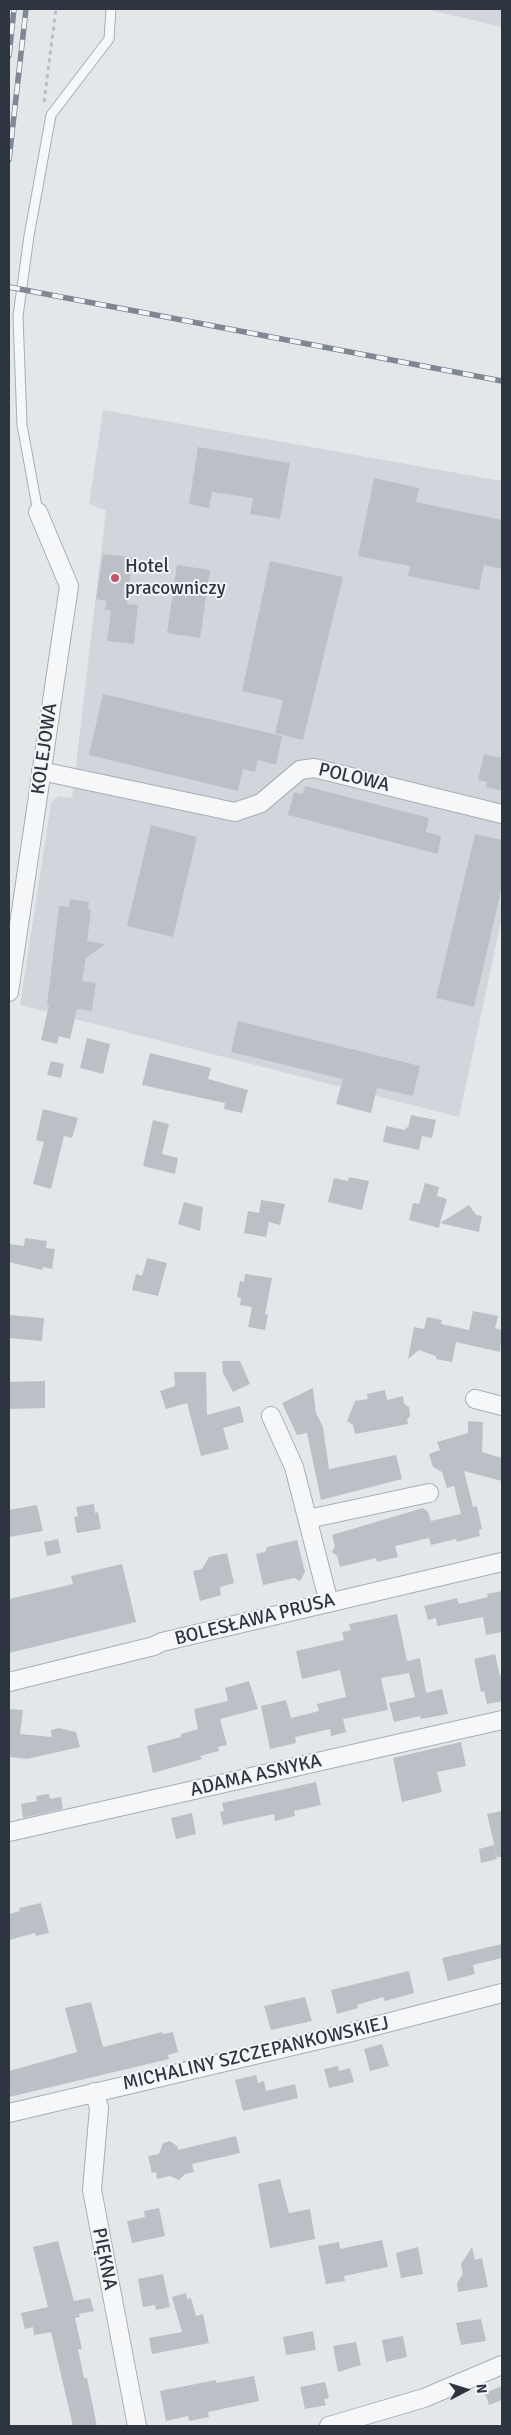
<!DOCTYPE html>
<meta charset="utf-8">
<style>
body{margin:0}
#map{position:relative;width:511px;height:2435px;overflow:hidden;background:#e4e7ea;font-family:Signika,sans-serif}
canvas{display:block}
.frame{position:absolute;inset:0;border:10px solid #2d3541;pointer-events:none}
.north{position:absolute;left:441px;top:2365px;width:50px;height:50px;-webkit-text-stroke:4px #f3f5f8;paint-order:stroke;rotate:85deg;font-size:14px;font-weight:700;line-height:20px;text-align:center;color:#2d3541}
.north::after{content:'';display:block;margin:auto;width:18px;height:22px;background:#2d3541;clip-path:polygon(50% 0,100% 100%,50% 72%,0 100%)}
</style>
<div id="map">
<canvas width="511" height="2435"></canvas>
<div class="frame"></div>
<div class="north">N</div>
</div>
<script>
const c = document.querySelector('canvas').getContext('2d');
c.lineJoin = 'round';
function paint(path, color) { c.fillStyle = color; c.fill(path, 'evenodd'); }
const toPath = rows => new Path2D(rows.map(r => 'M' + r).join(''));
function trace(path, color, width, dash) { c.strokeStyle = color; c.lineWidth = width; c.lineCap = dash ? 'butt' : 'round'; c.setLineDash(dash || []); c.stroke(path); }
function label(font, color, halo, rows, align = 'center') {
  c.font = font + ' Signika,sans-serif'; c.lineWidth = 4; c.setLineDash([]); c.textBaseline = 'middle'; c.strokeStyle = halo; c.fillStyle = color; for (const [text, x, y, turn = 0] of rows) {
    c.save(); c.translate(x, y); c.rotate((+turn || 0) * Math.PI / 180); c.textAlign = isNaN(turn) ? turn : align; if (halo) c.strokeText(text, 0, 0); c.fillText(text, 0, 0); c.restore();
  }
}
const built = toPath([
 [425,9,502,9,502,27],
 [103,410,502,481,502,917,459,1117,20,1005,51,803,58,796,72,798,106,511,89,504]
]);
const building = toPath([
 [198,447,290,463,280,519,250,514,253,498,212,492,209,508,189,504],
 [374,478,419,488,416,502,502,520,502,569,484,565,479,590,408,576,410,566,358,556],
 [103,554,133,557,127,604,138,605,134,644,107,641,111,610,105,610,106,601,96,599],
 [270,561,343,577,303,740,275,733,283,700,242,691],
 [177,565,210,570,200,638,167,633],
 [103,694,282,736,276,765,258,760,255,772,243,769,238,791,89,755],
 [484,754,502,758,502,791,486,787,487,782,478,780],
 [305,786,429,818,426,832,441,836,438,854,288,815,294,792,303,794],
 [151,825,197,837,173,937,127,926],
 [475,834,502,840,502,886,474,1007,436,998],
 [70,899,89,902,88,909,91,910,87,941,105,944,86,958,82,981,96,983,92,1011,77,1009,70,1039,59,1036,57,1044,41,1040,49,1005,47,1005,59,906,69,907],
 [238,1021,420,1066,413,1096,377,1088,371,1113,336,1104,343,1079,231,1052],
 [87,1038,110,1044,103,1074,80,1068],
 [150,1053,211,1068,208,1079,248,1090,242,1113,224,1109,225,1103,142,1085],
 [51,1061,64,1064,61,1078,47,1075],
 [43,1109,78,1118,72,1138,64,1136,51,1189,33,1184,44,1142,36,1140],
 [411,1115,436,1120,432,1138,422,1136,419,1150,383,1142,386,1126,405,1130,406,1127,408,1128],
 [153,1120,169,1124,162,1154,178,1158,175,1174,143,1166],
 [349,1177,369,1181,362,1210,328,1202,334,1178,348,1181],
 [425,1183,439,1187,437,1196,447,1199,440,1223,469,1205,476,1215,482,1216,479,1232,440,1223,439,1228,409,1220,413,1203,419,1204],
 [261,1200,285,1204,280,1225,269,1222,266,1237,244,1233,248,1211,259,1213],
 [184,1202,203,1207,200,1231,178,1224],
 [25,1238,47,1241,46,1248,55,1249,52,1269,43,1267,42,1270,9,1262,9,1244,24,1246],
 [147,1258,167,1263,158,1296,132,1290,136,1274,142,1276],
 [245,1274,272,1278,265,1314,268,1315,265,1330,248,1327,252,1307,240,1305,241,1298,237,1297,240,1281,244,1282],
 [473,1311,498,1316,495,1328,502,1330,500,1352,456,1342,452,1362,436,1359,436,1356,419,1350,408,1359,414,1327,424,1329,427,1317,442,1320,441,1324,469,1330],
 [10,1315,44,1318,42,1341,9,1338],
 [222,1361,240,1361,250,1384,233,1392,223,1373],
 [174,1372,206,1372,207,1415,240,1406,244,1422,223,1428,229,1449,201,1456,187,1403,166,1409,160,1391,175,1386],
 [45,1381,45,1408,9,1409,9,1382],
 [313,1388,316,1413,323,1427,329,1469,396,1455,402,1479,321,1500,307,1433,297,1435,282,1403],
 [385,1390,387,1400,403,1396,404,1404,409,1407,410,1416,407,1420,408,1424,355,1434,353,1425,347,1421,355,1401,368,1399,367,1394],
 [468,1421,483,1422,482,1452,502,1458,502,1481,464,1471,473,1507,477,1506,482,1529,479,1530,480,1536,457,1542,456,1539,431,1545,429,1538,395,1546,398,1557,377,1562,376,1558,340,1567,337,1556,332,1552,335,1546,332,1535,423,1508,428,1512,431,1521,461,1514,454,1486,447,1488,442,1472,433,1467,429,1454,440,1450,437,1442,468,1433],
 [94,1504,95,1513,98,1512,101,1529,77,1533,74,1517,78,1516,76,1507],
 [37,1505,43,1531,9,1537,9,1510],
 [58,1539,61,1553,47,1556,44,1542],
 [297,1540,305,1572,300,1581,294,1578,263,1585,256,1554,265,1552,267,1547],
 [227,1553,234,1583,220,1587,221,1595,200,1601,193,1571,202,1569,209,1557],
 [122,1564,136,1622,9,1653,9,1599,73,1584,71,1576],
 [502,1591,502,1632,486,1635,483,1617,437,1626,436,1618,428,1620,424,1606,457,1598,459,1604,488,1597,487,1594],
 [397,1614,407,1661,420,1658,426,1693,442,1689,448,1714,421,1719,420,1716,394,1722,389,1703,415,1697,409,1673,381,1678,388,1710,343,1719,346,1732,331,1736,330,1729,295,1737,296,1743,270,1749,261,1706,286,1700,291,1718,319,1711,317,1704,346,1697,340,1670,302,1679,296,1651,344,1640,342,1632,351,1630,349,1624],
 [495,1654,500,1676,502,1675,502,1701,487,1704,484,1691,481,1692,474,1659],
 [249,1681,258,1709,220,1719,227,1745,218,1747,219,1751,200,1756,202,1759,153,1773,147,1746,181,1737,181,1734,198,1729,194,1709,228,1701,225,1688],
 [10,1709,23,1710,20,1734,52,1737,51,1730,59,1728,76,1732,80,1747,27,1759,9,1757],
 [461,1742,466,1766,437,1772,442,1792,402,1802,393,1758],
 [316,1782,321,1805,294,1811,295,1816,275,1821,274,1814,223,1825,220,1812,224,1811,222,1803],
 [49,1794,50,1799,61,1797,63,1809,23,1818,21,1804,37,1801,36,1796],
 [502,1811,502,1857,497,1857,487,1814],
 [192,1813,196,1834,176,1839,171,1818],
 [494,1845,497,1859,481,1863,479,1849],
 [41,1903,49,1933,36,1936,35,1933,9,1940,9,1914,20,1911,19,1908],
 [502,1944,502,1958,473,1965,475,1974,448,1981,442,1958],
 [409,1971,414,1993,385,2001,383,1997,357,2005,358,2008,337,2014,331,1990],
 [305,1997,312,2021,271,2030,264,2006],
 [91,2002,103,2047,162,2032,163,2034,173,2032,178,2052,168,2055,169,2059,9,2097,9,2071,77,2052,65,2008],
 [382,2044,389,2066,370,2071,364,2049],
 [338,2066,339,2071,350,2068,354,2082,329,2088,324,2069],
 [256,2075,258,2083,264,2081,266,2091,295,2084,298,2098,243,2111,235,2080],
 [236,2136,240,2153,192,2164,194,2172,185,2174,179,2180,170,2176,157,2179,156,2172,152,2173,148,2156,159,2154,163,2143,170,2141,177,2146,178,2150],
 [280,2179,289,2213,310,2209,315,2239,270,2248,258,2184],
 [159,2208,165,2236,132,2243,127,2221,145,2217,144,2211],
 [382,2240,388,2267,344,2276,345,2281,326,2284,318,2246,339,2242,340,2249],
 [58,2241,74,2301,90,2298,94,2311,79,2314,80,2317,75,2318,82,2349,78,2349,84,2378,87,2378,97,2426,73,2426,51,2332,34,2335,33,2327,25,2329,21,2313,48,2307,33,2247],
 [418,2247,423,2274,401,2278,396,2253],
 [472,2247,475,2260,482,2258,488,2287,458,2292,457,2283,463,2274,461,2264],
 [163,2274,170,2307,156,2310,155,2305,143,2307,138,2279],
 [186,2293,187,2299,191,2298,196,2316,203,2314,209,2343,152,2354,149,2338,182,2332,172,2297],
 [481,2319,486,2341,461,2345,456,2323],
 [313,2331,316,2350,286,2355,283,2337],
 [403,2336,407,2357,386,2362,382,2340],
 [356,2342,361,2365,338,2372,333,2346],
 [254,2376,259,2401,208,2412,209,2417,189,2421,188,2416,166,2421,160,2391,216,2380,216,2383],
 [325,2382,329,2398,324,2399,326,2405,305,2409,300,2387],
 [502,2386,502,2400,489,2405,485,2393]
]);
const path = toPath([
 [44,102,56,9]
]);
const service = toPath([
 [38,512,22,425,18,316,29,236,51,115,109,39,111,9]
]);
const minor = toPath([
 [41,771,235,812,261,803,300,770,314,768,502,814],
 [9,992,69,586,38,512],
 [475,1399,502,1406],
 [271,1416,294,1467,329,1603],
 [308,1519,429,1493],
 [9,1682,154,1646,162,1642,502,1562],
 [9,1832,502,1720],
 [94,2092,99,2108,92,2190,137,2426],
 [9,2113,348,2033,502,1993],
 [329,2426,424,2398,502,2365]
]);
const rail = toPath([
 [9,56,14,9],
 [9,160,26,9],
 [9,287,502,381]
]);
const markers = [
 [115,578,5,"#c0586d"]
];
const poiNames = [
 ["Hotel",125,567],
 ["pracowniczy",125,589]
];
const streetNames = [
 ["KOLEJOWA",45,749,-82],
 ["POLOWA",354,778,13],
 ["BOLESŁAWA PRUSA",255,1620,-14],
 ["ADAMA ASNYKA",256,1776,-13],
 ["MICHALINY SZCZEPANKOWSKIEJ",256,2054,-13],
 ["PIĘKNA",104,2259,79]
];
paint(built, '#d2d6dc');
paint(building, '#bbc0c6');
trace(service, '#a9aeb4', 11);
trace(minor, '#a9aeb4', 20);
trace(path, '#babdc2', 3, [4, 4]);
trace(service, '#f6f7f9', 9);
trace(minor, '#f6f7f9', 18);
trace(rail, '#7f8792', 5.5);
trace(rail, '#f3f5f8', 4, [11]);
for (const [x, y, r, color] of markers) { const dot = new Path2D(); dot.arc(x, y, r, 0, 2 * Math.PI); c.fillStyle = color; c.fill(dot); trace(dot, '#f3f5f8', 2); }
label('19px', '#2d3541', '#f3f5f8', poiNames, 'left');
label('19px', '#2d3541', '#f3f5f8', streetNames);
</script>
